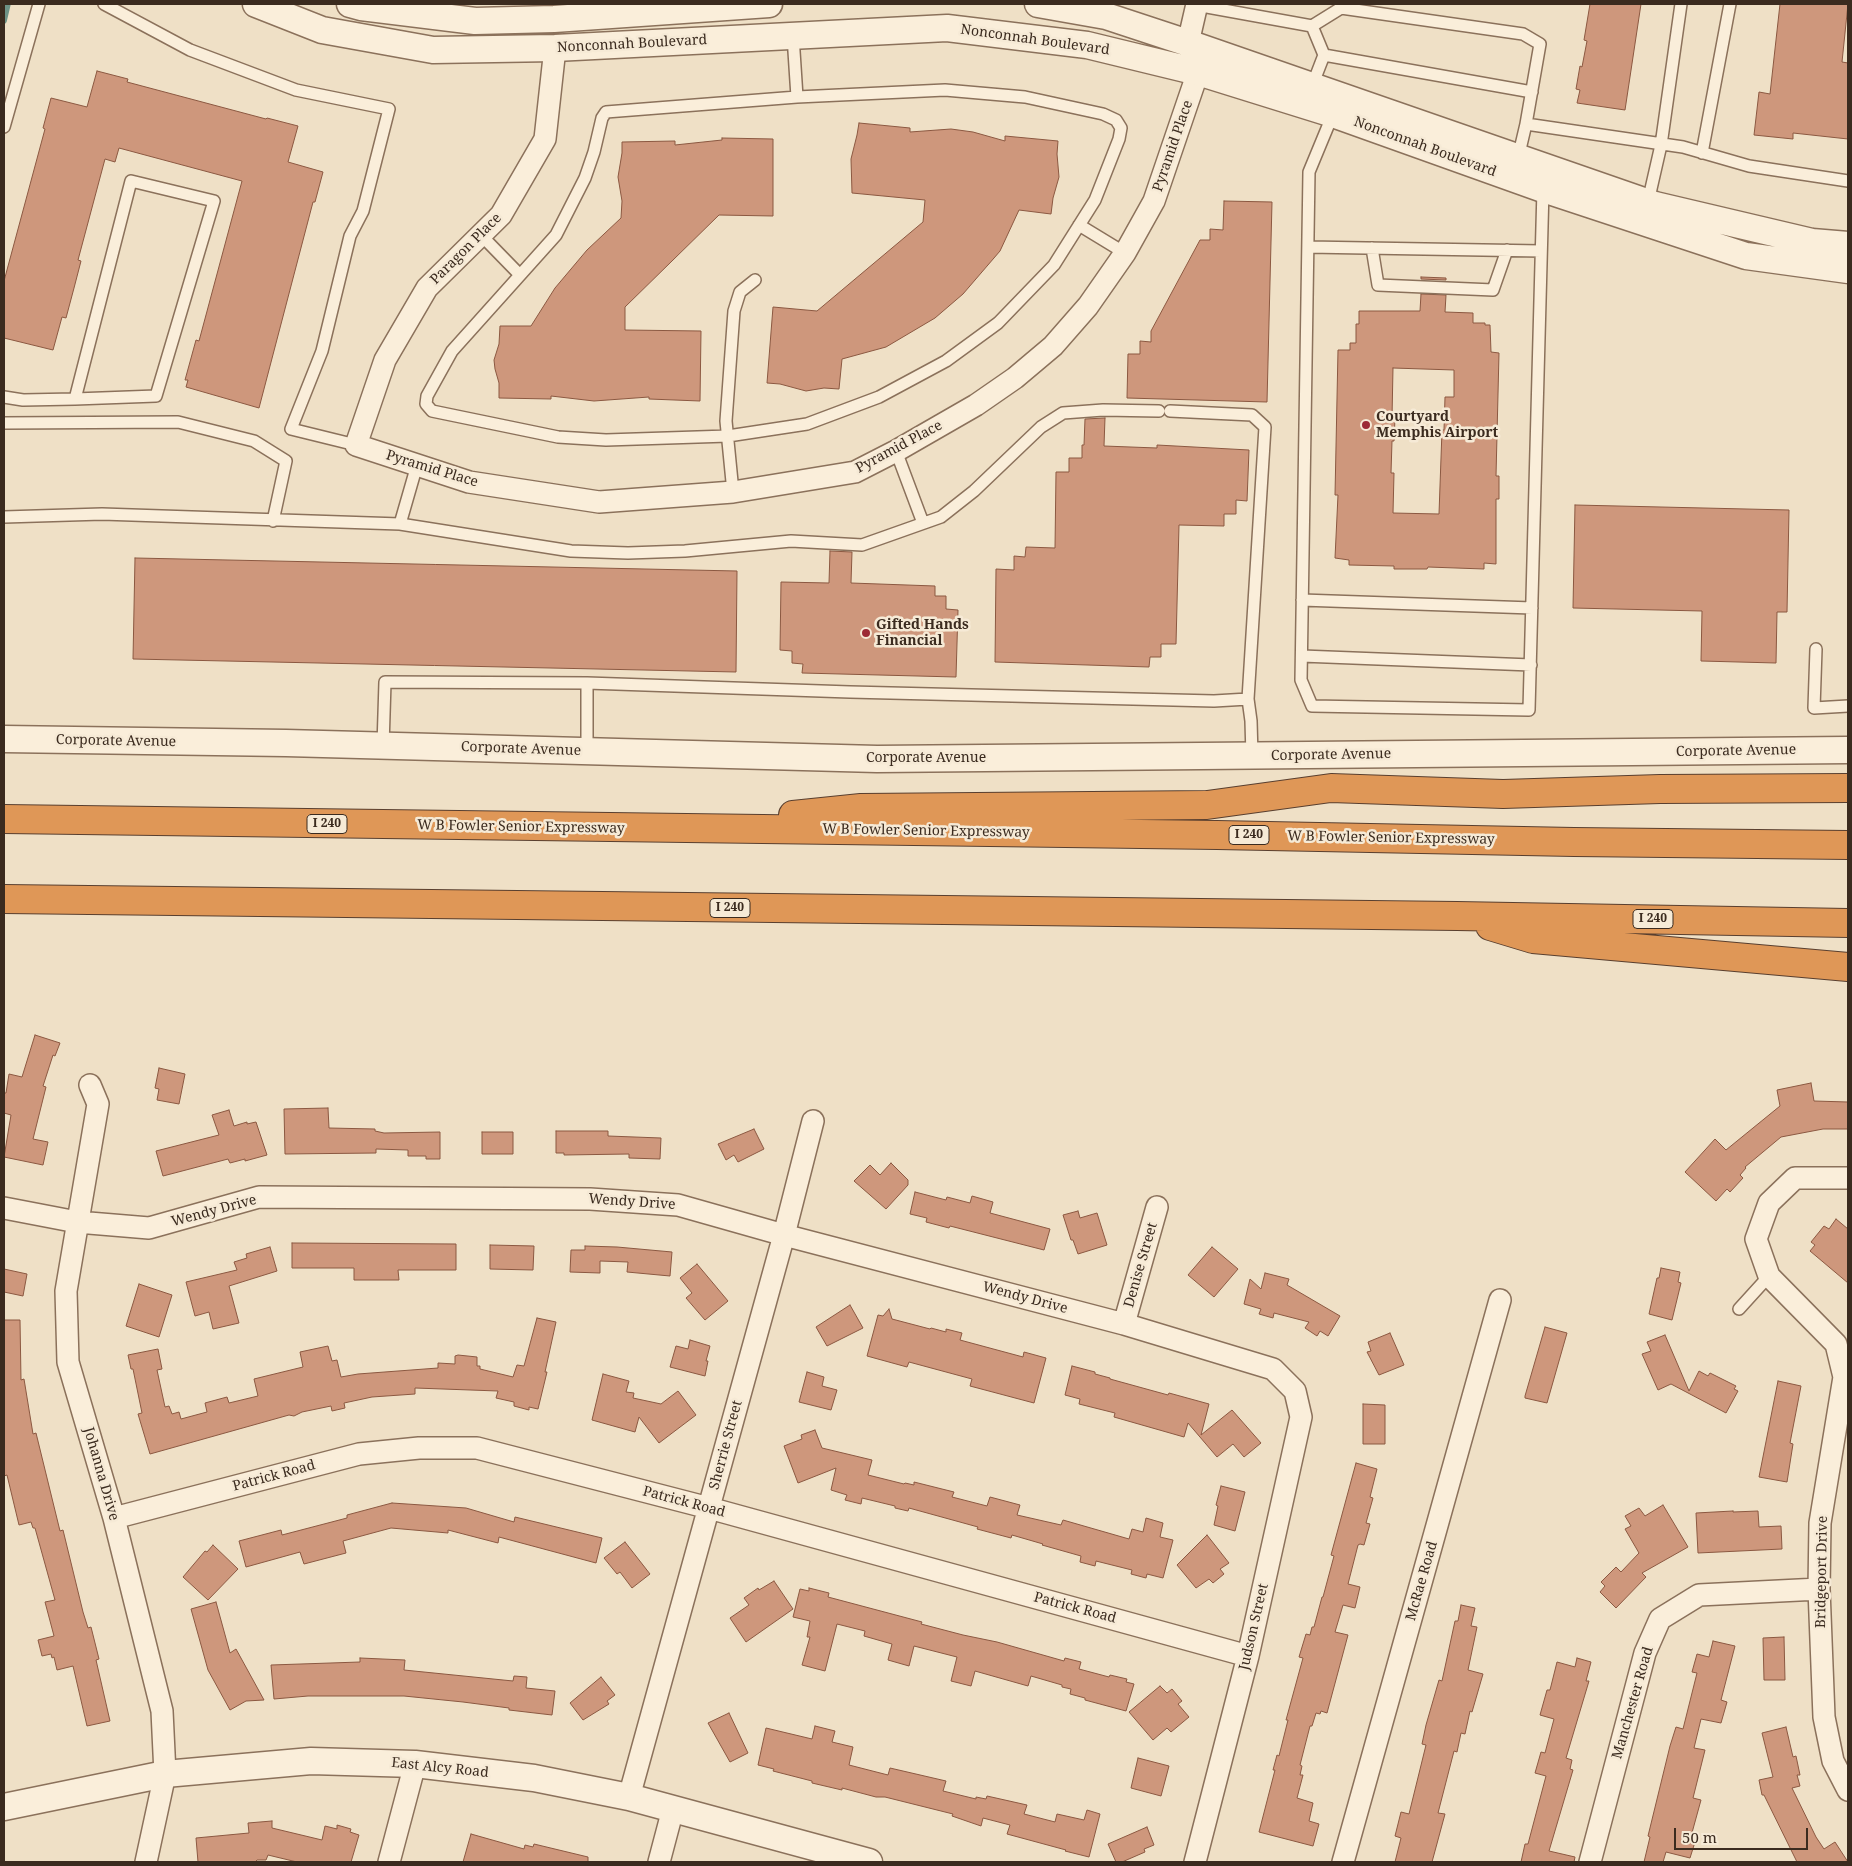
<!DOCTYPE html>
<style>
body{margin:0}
#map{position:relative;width:1852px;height:1866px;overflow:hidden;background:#efe0c6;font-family:"Noto Serif",serif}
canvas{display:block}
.frame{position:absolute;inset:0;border:5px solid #3b2b1f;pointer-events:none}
.scale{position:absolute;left:1674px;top:1828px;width:134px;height:22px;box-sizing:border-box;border:2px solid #3b2b1f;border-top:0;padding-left:6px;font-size:15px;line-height:18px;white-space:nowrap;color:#3b2b1f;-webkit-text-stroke:4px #f6ead6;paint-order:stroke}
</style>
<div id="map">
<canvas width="1852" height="1866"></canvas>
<div class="frame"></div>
<div class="scale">50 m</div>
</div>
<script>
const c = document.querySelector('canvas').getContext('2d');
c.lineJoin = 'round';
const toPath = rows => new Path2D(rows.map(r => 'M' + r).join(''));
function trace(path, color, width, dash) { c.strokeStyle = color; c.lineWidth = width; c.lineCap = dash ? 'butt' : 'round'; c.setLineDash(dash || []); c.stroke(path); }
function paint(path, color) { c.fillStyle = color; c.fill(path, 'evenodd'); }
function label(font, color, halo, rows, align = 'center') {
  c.font = font + ' "Noto Serif",serif'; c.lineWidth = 5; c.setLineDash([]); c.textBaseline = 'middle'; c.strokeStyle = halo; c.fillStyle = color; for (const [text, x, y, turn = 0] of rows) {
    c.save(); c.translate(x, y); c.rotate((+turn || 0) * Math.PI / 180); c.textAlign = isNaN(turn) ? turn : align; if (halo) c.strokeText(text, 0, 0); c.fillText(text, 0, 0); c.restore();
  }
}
const stream = toPath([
 [4,21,8,4]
]);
const building = toPath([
 [1590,4,1641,4,1625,110,1577,103,1580,90,1576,89,1580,66,1582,67,1587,41,1584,40,1590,4],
 [1780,4,1848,4,1842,62,1848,63,1848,139,1793,133,1793,139,1754,135,1759,92,1770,94,1780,4],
 [97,71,128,79,127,82,266,119,267,118,298,126,288,162,323,172,315,202,313,202,259,408,186,387,188,380,185,380,196,340,199,341,242,181,119,148,115,162,105,159,78,260,81,261,74,288,66,318,62,317,53,350,4,338,4,281,45,129,43,128,51,98,87,107,97,71],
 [859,123,910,128,910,132,951,129,973,132,1005,141,1005,136,1058,141,1057,154,1059,177,1053,198,1051,214,1019,210,1000,251,963,294,935,318,886,347,842,359,839,389,824,388,806,391,780,384,767,383,773,307,817,311,923,222,925,200,852,193,851,159,857,135,859,123],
 [722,138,773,139,773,216,719,215,625,307,625,330,701,331,700,401,649,399,649,397,594,401,551,396,551,399,499,398,499,383,495,369,494,360,499,344,500,326,531,326,555,288,587,250,621,218,622,201,618,177,622,153,622,142,675,141,675,145,722,140,722,138],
 [1224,201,1272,202,1267,402,1127,398,1128,354,1140,354,1140,341,1151,342,1151,331,1200,240,1210,240,1210,229,1223,230,1224,201],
 [1421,277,1446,278,1446,280,1421,279,1421,277],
 [1421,294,1446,295,1445,312,1473,313,1473,323,1485,323,1485,325,1490,325,1491,352,1499,353,1496,476,1499,476,1499,499,1496,499,1496,564,1484,563,1484,569,1428,567,1427,569,1394,569,1394,566,1349,565,1349,560,1335,558,1338,495,1335,495,1338,350,1350,350,1350,343,1356,343,1356,324,1359,324,1359,311,1420,311,1421,294],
 [1393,368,1454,370,1454,397,1445,397,1444,430,1442,430,1439,514,1393,513,1394,473,1391,473,1392,441,1394,441,1395,418,1392,418,1393,368],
 [1105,418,1104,446,1157,448,1157,445,1249,450,1247,501,1236,500,1236,514,1224,514,1224,526,1179,525,1176,644,1161,644,1161,657,1150,657,1149,667,995,662,996,569,1014,570,1014,556,1025,557,1026,547,1055,548,1056,472,1069,472,1069,458,1082,458,1082,445,1084,445,1085,419,1105,418],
 [1575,505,1789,510,1787,612,1777,612,1776,663,1701,661,1702,611,1573,608,1575,505],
 [830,551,852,552,851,583,935,586,935,596,946,596,946,609,958,610,956,677,802,673,803,664,792,663,792,651,780,650,781,582,829,583,830,551],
 [135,558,737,571,736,672,133,659,135,558],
 [35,1035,60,1043,55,1056,53,1055,43,1086,46,1087,33,1139,48,1142,43,1165,4,1157,11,1115,4,1113,4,1093,6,1093,9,1074,22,1077,35,1035],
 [159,1068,185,1074,179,1104,157,1100,159,1089,155,1088,159,1068],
 [1811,1083,1814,1101,1848,1102,1848,1129,1823,1129,1781,1137,1745,1167,1746,1168,1740,1175,1743,1178,1730,1192,1727,1189,1716,1201,1685,1172,1715,1139,1726,1150,1780,1106,1777,1090,1811,1083],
 [328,1108,329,1128,375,1129,375,1131,384,1133,440,1132,440,1159,426,1159,426,1156,408,1156,408,1150,376,1149,376,1153,285,1154,284,1109,328,1108],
 [229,1110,234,1126,247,1122,247,1124,256,1122,267,1155,245,1161,245,1159,230,1163,228,1159,163,1176,156,1151,219,1135,212,1115,229,1110],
 [754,1129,764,1149,738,1162,734,1155,726,1160,718,1144,754,1129],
 [556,1131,608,1131,608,1136,661,1138,660,1159,629,1158,629,1154,564,1155,564,1153,556,1153,556,1131],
 [482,1132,513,1132,513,1154,482,1154,482,1132],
 [891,1163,908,1180,908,1185,886,1209,854,1181,870,1165,880,1175,891,1163],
 [915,1192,946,1200,947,1197,970,1203,972,1196,993,1202,990,1213,1050,1229,1044,1250,950,1226,949,1228,926,1222,927,1218,910,1214,915,1192],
 [1078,1211,1080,1218,1097,1213,1107,1245,1078,1254,1073,1240,1071,1240,1063,1215,1078,1211],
 [1836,1219,1848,1229,1848,1283,1810,1251,1815,1245,1811,1242,1824,1226,1829,1229,1836,1219],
 [292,1243,456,1244,456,1270,398,1270,399,1280,354,1280,354,1268,292,1268,292,1243],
 [490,1245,534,1246,533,1270,490,1269,490,1245],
 [585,1246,617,1247,672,1252,670,1276,627,1272,628,1262,600,1261,600,1273,570,1272,571,1250,585,1250,585,1246],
 [270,1247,277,1271,229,1286,239,1323,213,1329,209,1312,195,1316,186,1282,237,1270,234,1262,247,1258,246,1254,270,1247],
 [1212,1247,1238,1269,1214,1297,1188,1275,1212,1247],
 [697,1264,728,1301,705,1320,686,1298,692,1293,680,1278,697,1264],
 [1661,1268,1680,1272,1678,1282,1681,1283,1672,1320,1649,1314,1657,1278,1659,1278,1661,1268],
 [4,1269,27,1274,23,1296,4,1292,4,1269],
 [1265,1273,1289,1279,1287,1285,1340,1316,1328,1336,1320,1331,1317,1336,1305,1328,1309,1322,1274,1313,1273,1318,1259,1314,1261,1309,1244,1304,1250,1279,1261,1289,1265,1273],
 [139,1284,172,1295,159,1337,126,1326,139,1284],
 [850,1305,863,1328,827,1346,816,1327,850,1305],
 [889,1309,892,1319,930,1329,931,1328,946,1332,946,1329,962,1333,960,1340,1023,1357,1024,1352,1046,1358,1034,1403,970,1386,972,1379,909,1362,907,1367,867,1356,878,1315,883,1316,889,1309],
 [537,1318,556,1322,545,1372,547,1372,538,1409,529,1407,529,1410,514,1406,514,1402,496,1398,498,1391,415,1388,415,1394,372,1397,344,1403,345,1408,332,1411,331,1406,302,1412,294,1416,289,1415,150,1454,138,1414,142,1413,133,1369,131,1369,128,1355,158,1349,162,1369,157,1370,165,1407,169,1406,172,1414,179,1412,181,1419,207,1412,205,1403,227,1397,229,1403,258,1396,254,1379,303,1367,300,1352,328,1346,332,1361,337,1360,341,1377,358,1374,438,1368,438,1363,455,1364,455,1356,458,1355,477,1357,477,1366,480,1366,480,1369,513,1377,517,1365,524,1366,537,1318],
 [4,1320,20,1320,21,1380,24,1379,33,1434,36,1433,60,1531,63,1530,83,1612,88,1628,91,1627,99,1659,96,1660,110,1721,87,1726,73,1666,57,1670,54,1657,52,1658,51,1654,42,1656,38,1640,54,1636,45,1602,55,1600,35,1528,33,1528,31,1522,19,1525,7,1475,4,1476,4,1320],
 [1545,1327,1567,1333,1547,1403,1525,1398,1525,1396,1545,1327],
 [1390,1333,1404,1365,1379,1375,1367,1352,1371,1351,1368,1342,1390,1333],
 [1665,1335,1689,1391,1699,1371,1708,1376,1710,1373,1736,1386,1734,1389,1738,1391,1726,1413,1671,1384,1658,1390,1642,1354,1651,1351,1647,1342,1665,1335],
 [690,1340,710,1346,706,1361,708,1361,705,1376,670,1367,676,1346,688,1349,690,1340],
 [1072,1366,1095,1372,1095,1374,1110,1378,1110,1379,1168,1395,1169,1393,1209,1404,1201,1435,1232,1410,1261,1443,1244,1457,1233,1444,1217,1457,1188,1423,1184,1437,1114,1417,1115,1413,1079,1404,1080,1399,1065,1395,1072,1366],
 [807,1372,824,1377,822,1386,837,1390,831,1410,799,1402,807,1372],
 [603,1374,629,1381,626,1392,634,1393,633,1398,661,1404,678,1391,696,1415,659,1443,639,1417,635,1432,592,1420,603,1374],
 [1778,1381,1801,1386,1790,1443,1793,1444,1787,1482,1759,1477,1778,1381],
 [1363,1404,1385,1405,1385,1444,1363,1444,1363,1404],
 [815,1430,822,1448,872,1460,868,1475,904,1484,905,1483,914,1485,914,1482,954,1492,952,1497,987,1506,990,1497,1020,1505,1017,1515,1061,1525,1063,1520,1129,1539,1132,1529,1143,1532,1146,1518,1163,1523,1160,1537,1173,1540,1163,1578,1147,1574,1146,1578,1131,1574,1132,1570,1096,1561,1095,1566,1080,1562,1081,1556,1042,1545,1043,1544,1012,1535,1011,1538,977,1529,978,1527,909,1508,908,1511,895,1508,895,1506,862,1498,861,1504,845,1500,847,1495,831,1490,836,1468,798,1483,784,1446,802,1439,801,1435,815,1430],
 [1356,1463,1377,1469,1370,1497,1373,1498,1366,1523,1370,1524,1364,1545,1360,1544,1358,1545,1348,1584,1360,1587,1355,1608,1343,1605,1335,1632,1348,1635,1327,1713,1321,1711,1320,1714,1316,1713,1312,1726,1310,1726,1300,1765,1302,1766,1300,1775,1303,1775,1297,1798,1313,1803,1309,1821,1319,1824,1313,1846,1259,1832,1275,1770,1273,1770,1277,1755,1279,1756,1288,1720,1286,1720,1303,1658,1299,1657,1306,1634,1310,1635,1312,1627,1314,1627,1322,1597,1323,1597,1334,1556,1331,1555,1356,1463],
 [1221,1486,1245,1492,1235,1531,1214,1525,1218,1506,1216,1505,1221,1486],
 [392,1503,466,1508,514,1522,515,1517,602,1538,596,1563,499,1537,498,1543,448,1530,448,1533,391,1528,343,1541,346,1553,304,1564,300,1552,246,1567,239,1541,281,1530,282,1535,347,1518,347,1515,392,1503],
 [1663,1505,1688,1547,1642,1573,1646,1577,1616,1608,1600,1592,1605,1586,1601,1582,1616,1567,1621,1572,1639,1553,1625,1529,1631,1526,1625,1516,1639,1508,1645,1516,1663,1505],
 [1733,1511,1733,1512,1758,1511,1759,1527,1781,1526,1782,1549,1698,1553,1696,1513,1733,1511],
 [1207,1535,1229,1563,1220,1569,1224,1574,1213,1583,1209,1579,1196,1588,1177,1565,1207,1535],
 [625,1542,650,1574,632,1588,620,1572,617,1574,604,1558,625,1542],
 [213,1545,238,1569,208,1600,183,1577,205,1551,207,1552,213,1545],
 [774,1581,793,1609,746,1642,730,1618,749,1605,744,1598,758,1588,759,1590,774,1581],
 [809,1588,829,1593,828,1597,922,1622,921,1624,963,1635,997,1642,1064,1661,1065,1658,1081,1662,1079,1669,1109,1677,1110,1675,1127,1679,1126,1682,1134,1684,1126,1711,1085,1700,1085,1698,1070,1694,1071,1689,1062,1687,1062,1685,1031,1676,1028,1686,975,1671,971,1686,951,1681,957,1657,914,1646,909,1666,888,1660,892,1644,864,1636,865,1631,837,1624,825,1671,802,1665,810,1637,807,1637,810,1621,793,1617,800,1589,809,1591,809,1588],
 [216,1602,230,1653,236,1649,264,1700,246,1701,230,1710,208,1670,191,1609,216,1602],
 [1461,1605,1475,1608,1471,1626,1477,1627,1468,1670,1483,1674,1472,1712,1470,1711,1465,1734,1461,1733,1457,1752,1454,1751,1438,1813,1445,1814,1432,1862,1395,1862,1401,1838,1395,1836,1401,1812,1409,1814,1426,1745,1422,1744,1426,1725,1439,1680,1442,1681,1455,1621,1458,1621,1461,1605],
 [1784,1637,1785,1680,1764,1680,1763,1638,1784,1637],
 [1713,1641,1735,1646,1721,1700,1727,1702,1721,1723,1701,1719,1694,1748,1705,1750,1693,1798,1701,1800,1690,1840,1695,1842,1690,1858,1666,1852,1663,1862,1644,1862,1650,1837,1648,1836,1670,1746,1676,1727,1683,1729,1697,1673,1692,1672,1697,1654,1709,1657,1713,1641],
 [360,1658,405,1660,404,1670,513,1681,514,1676,527,1677,526,1688,555,1691,552,1715,509,1710,509,1708,463,1702,404,1696,308,1696,274,1699,271,1665,360,1662,360,1658],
 [1577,1658,1591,1662,1586,1681,1589,1681,1566,1758,1572,1760,1570,1769,1573,1770,1549,1851,1575,1857,1574,1862,1521,1862,1525,1844,1528,1844,1546,1776,1535,1773,1541,1752,1545,1753,1554,1719,1540,1715,1547,1690,1550,1690,1557,1662,1575,1667,1577,1658],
 [601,1677,615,1695,607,1701,609,1704,583,1720,570,1703,601,1677],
 [1160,1686,1167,1693,1172,1689,1182,1701,1178,1704,1189,1717,1171,1732,1167,1728,1153,1740,1129,1712,1160,1686],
 [729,1713,748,1753,730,1762,708,1723,729,1713],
 [815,1726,835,1731,832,1742,853,1747,849,1765,888,1775,890,1768,946,1781,943,1791,976,1799,976,1797,986,1799,987,1796,1027,1805,1024,1814,1055,1822,1057,1814,1084,1820,1087,1810,1100,1814,1089,1857,1065,1851,1066,1850,1007,1834,1010,1825,983,1818,981,1826,952,1816,953,1814,885,1797,876,1797,842,1788,842,1790,812,1783,812,1781,773,1771,774,1769,758,1765,766,1728,812,1739,815,1726],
 [1786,1727,1793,1757,1796,1756,1800,1775,1797,1775,1800,1786,1792,1788,1816,1837,1824,1849,1835,1842,1848,1862,1797,1862,1764,1795,1762,1795,1759,1780,1773,1777,1762,1733,1786,1727],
 [1138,1758,1169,1766,1161,1796,1131,1788,1138,1758],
 [272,1821,272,1828,322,1840,325,1826,337,1829,337,1825,351,1829,350,1832,359,1835,351,1862,297,1862,268,1855,266,1860,257,1860,255,1862,198,1862,196,1838,249,1833,248,1823,272,1821],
 [1147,1827,1154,1845,1144,1849,1145,1852,1122,1862,1116,1862,1108,1844,1147,1827],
 [471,1834,524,1849,525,1845,533,1847,534,1844,588,1857,588,1862,463,1862,471,1834]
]);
const service = toPath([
 [104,4,190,50,296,90,389,109,363,211,350,236,322,351,291,429,356,445],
 [1196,5,1312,26,1341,8,1523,34,1540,44,1526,124,1683,147,1749,166,1848,181],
 [1312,26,1324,55,1532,92],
 [793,36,797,97],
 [1312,86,1324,55],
 [945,90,1025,97,1103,114,1116,120,1121,128,1119,139,1095,200,1054,265,998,323,946,361,879,397,807,424,728,436,606,440,558,437,432,411,426,404,427,396,452,351,556,235,585,178,594,152,602,118,606,112,797,97,945,90],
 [1333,114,1309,172,1301,680,1312,706,1529,710,1543,189],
 [4,127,39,4],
 [1702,153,1730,4],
 [1518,158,1526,124],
 [1648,202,1661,145,1681,4],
 [1079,225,1125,253],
 [481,235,520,275],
 [1308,247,1541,251],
 [1372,248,1378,285,1493,290,1507,250],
 [4,397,23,400,75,399,156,396,214,201,131,181,75,399],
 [1170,411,1252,415,1265,427,1248,699],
 [4,423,178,422,254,441,286,461,273,521],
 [896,451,923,523],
 [733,492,726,421,734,311,740,292,755,280],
 [4,517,102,514,400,524,571,551,628,553,685,551,791,541,862,545,941,517,974,491,1041,427,1063,413,1103,410,1159,411],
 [400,524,417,465],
 [1302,600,1532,608],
 [1816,649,1814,708,1848,706],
 [1302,656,1531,665],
 [383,746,385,682,587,683,850,692,1214,701,1248,699,1251,721,1252,756],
 [587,751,587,683],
 [1739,1309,1769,1276]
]);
const minor = toPath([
 [555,48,545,139,501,215,427,288,385,360,356,445,469,482,599,502,733,492,855,472,896,451,976,405,1015,378,1053,346,1088,306,1125,253,1154,201,1198,72,1188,43,1197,4],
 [90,1085,98,1104,66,1291,68,1362,114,1518,162,1711,165,1774,146,1862],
 [1848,1178,1795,1178,1769,1203,1756,1239,1769,1276,1836,1344,1844,1377,1820,1523,1819,1589,1824,1717,1833,1761,1848,1790],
 [4,1208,77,1222,149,1228,259,1197,590,1199,678,1205,784,1235,1124,1324,1273,1369,1295,1391,1301,1417,1248,1656,1195,1862],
 [1124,1324,1157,1207],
 [114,1518,359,1454,419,1448,477,1448,709,1508,1248,1656],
 [629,1797,784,1235,813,1121],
 [389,1862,415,1764],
 [659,1862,673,1809],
 [1343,1862,1500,1300],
 [1590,1862,1645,1653,1660,1619,1699,1595,1819,1589]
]);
const tertiary = toPath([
 [256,4,322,30,433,50,555,48,947,28,1087,45,1198,72,1333,114,1543,189,1746,256,1848,270],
 [350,4,361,7,475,21,554,19,769,4],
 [1038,4,1106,16,1188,43,1655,205,1812,242,1848,245],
 [4,739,286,743,877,759,1848,750],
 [4,1807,165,1774,311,1761,415,1764,534,1778,629,1797,869,1862]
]);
const motorway = toPath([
 [793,815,861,808,1207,805,1331,788,1503,794,1660,789,1848,788],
 [4,819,1217,835,1574,842,1848,845],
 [4,899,1457,916,1848,923],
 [1490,926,1533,939,1848,967]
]);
const markers = [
 [1366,425,5,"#9c2a35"],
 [866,633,5,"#9c2a35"]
];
const shields = [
 [327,824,40],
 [1249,835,40],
 [730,908,40],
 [1653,919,40]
];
const shieldNames = [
 ["I 240",327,824],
 ["I 240",1249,835],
 ["I 240",730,908],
 ["I 240",1653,919]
];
const streetNames = [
 ["Nonconnah Boulevard",1035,40,8],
 ["Nonconnah Boulevard",632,44,-3],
 ["Pyramid Place",1173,146,-71],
 ["Nonconnah Boulevard",1425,147,20],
 ["Paragon Place",466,249,-45],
 ["Pyramid Place",899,447,-28],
 ["Pyramid Place",432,469,17],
 ["Corporate Avenue",116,741,1],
 ["Corporate Avenue",521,749,2],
 ["Corporate Avenue",1736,751,-1],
 ["Corporate Avenue",1331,755,-1],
 ["Corporate Avenue",926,758],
 ["W B Fowler Senior Expressway",521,827,1],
 ["W B Fowler Senior Expressway",926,831,1],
 ["W B Fowler Senior Expressway",1391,838,1],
 ["Wendy Drive",632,1202,4],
 ["Wendy Drive",214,1211,-15],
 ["Denise Street",1141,1265,-74],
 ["Wendy Drive",1025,1298,15],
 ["Sherrie Street",726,1445,-75],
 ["Johanna Drive",101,1474,74],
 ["Patrick Road",274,1476,-15],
 ["Patrick Road",684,1502,15],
 ["Bridgeport Drive",1822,1572,-89],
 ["McRae Road",1422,1581,-74],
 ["Patrick Road",1075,1608,15],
 ["Judson Street",1254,1627,-77],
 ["Manchester Road",1633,1703,-74],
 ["East Alcy Road",440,1768,6]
];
const poiNames = [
 ["Courtyard",1376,417],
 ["Memphis Airport",1376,433],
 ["Gifted Hands",876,625],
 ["Financial",876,641]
];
trace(stream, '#6e9286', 5.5);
paint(building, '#ce977c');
trace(building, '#8b5841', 1);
trace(service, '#8b715b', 14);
trace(minor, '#8b715b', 24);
trace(tertiary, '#8b715b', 29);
trace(motorway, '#593f2f', 30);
trace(service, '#faeeda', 11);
trace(minor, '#faeeda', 21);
trace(tertiary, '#faeeda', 26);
trace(motorway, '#df9757', 28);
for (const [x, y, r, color] of markers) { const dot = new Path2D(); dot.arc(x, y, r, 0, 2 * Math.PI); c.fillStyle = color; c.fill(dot); trace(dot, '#f6ead6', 2); }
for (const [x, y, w] of shields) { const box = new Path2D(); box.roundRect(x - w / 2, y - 9.5, w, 19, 4); c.fillStyle = '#f6ead6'; c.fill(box); trace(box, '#3b2b1f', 1); }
label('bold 12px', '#3b2b1f', null, shieldNames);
label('14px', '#3b2b1f', '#f6ead6', streetNames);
label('bold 14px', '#3b2b1f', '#f6ead6', poiNames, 'left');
</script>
